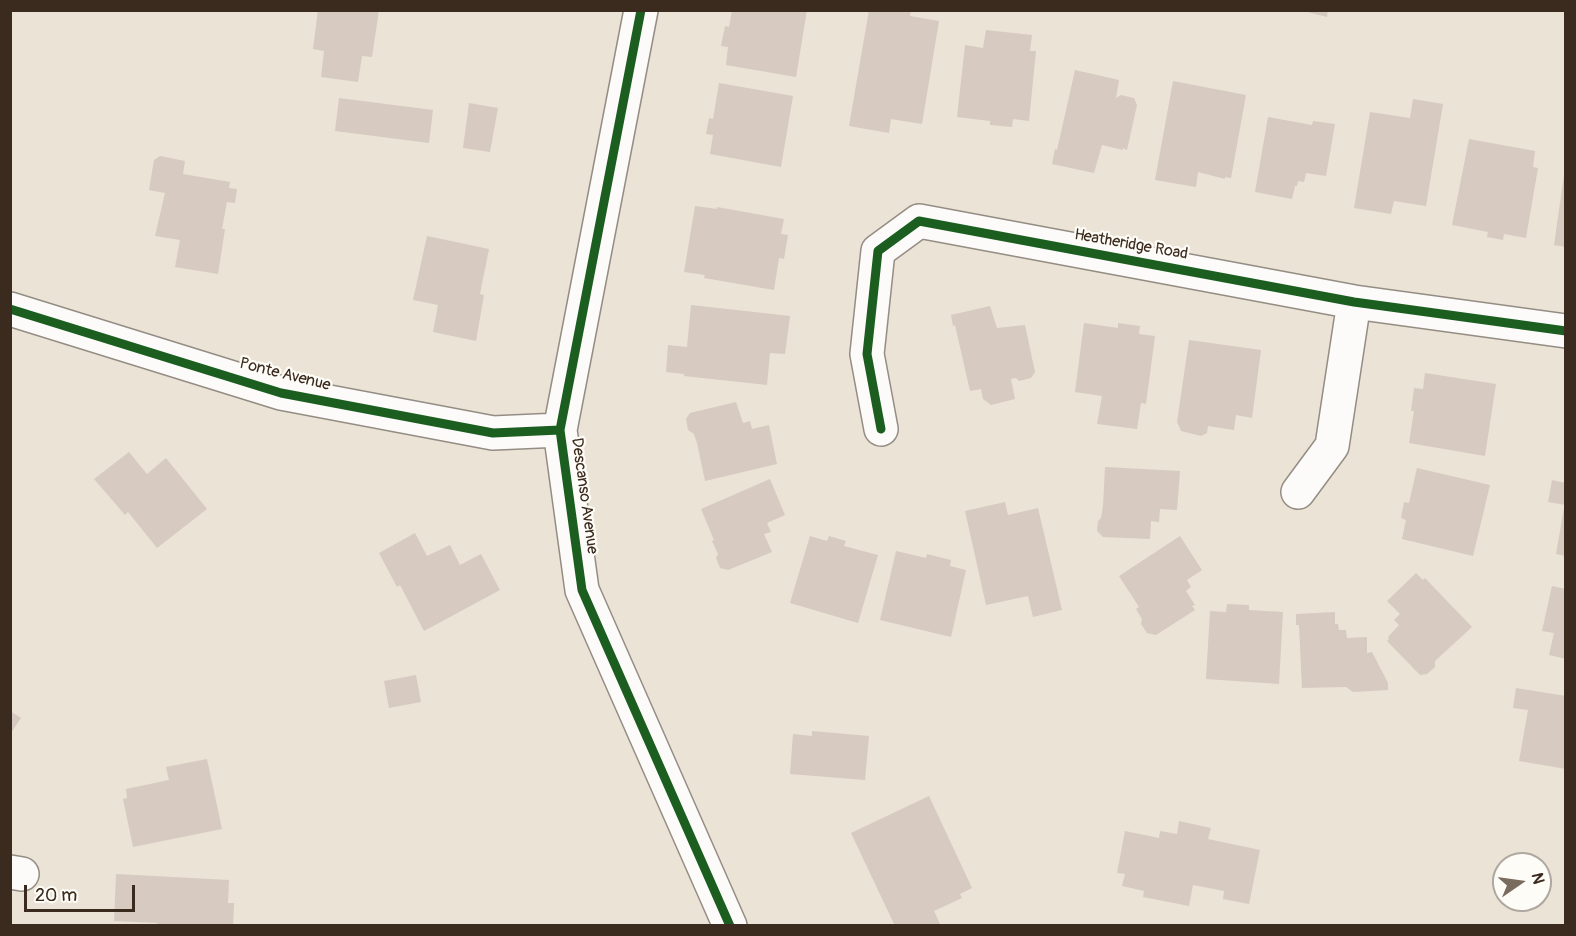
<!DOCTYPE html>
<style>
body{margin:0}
#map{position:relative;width:1576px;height:936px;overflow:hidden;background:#ebe3d5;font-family:Pangolin,sans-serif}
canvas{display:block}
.frame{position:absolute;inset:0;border:12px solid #3b2a1e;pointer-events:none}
.north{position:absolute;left:1492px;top:852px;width:60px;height:60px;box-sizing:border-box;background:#fdfcf7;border:2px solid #afa8a0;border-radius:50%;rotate:77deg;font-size:16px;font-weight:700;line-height:24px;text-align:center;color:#3b2a1e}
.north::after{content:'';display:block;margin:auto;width:21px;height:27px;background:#796b5e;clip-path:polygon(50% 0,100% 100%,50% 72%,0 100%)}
.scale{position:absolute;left:24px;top:885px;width:111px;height:27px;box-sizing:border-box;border:3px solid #3b2a1e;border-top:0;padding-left:8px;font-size:18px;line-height:21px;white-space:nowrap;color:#3b2a1e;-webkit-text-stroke:4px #fdfcf7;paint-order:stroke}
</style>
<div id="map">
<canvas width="1576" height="936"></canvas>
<div class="frame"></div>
<div class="north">N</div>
<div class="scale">20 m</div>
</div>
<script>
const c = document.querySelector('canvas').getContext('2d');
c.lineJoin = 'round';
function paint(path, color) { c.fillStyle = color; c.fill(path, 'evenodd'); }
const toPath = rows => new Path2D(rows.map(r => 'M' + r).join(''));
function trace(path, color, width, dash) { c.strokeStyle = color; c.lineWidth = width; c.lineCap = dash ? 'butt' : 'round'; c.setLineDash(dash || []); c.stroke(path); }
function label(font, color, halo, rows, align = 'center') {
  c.font = font + ' Pangolin,sans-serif'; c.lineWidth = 4.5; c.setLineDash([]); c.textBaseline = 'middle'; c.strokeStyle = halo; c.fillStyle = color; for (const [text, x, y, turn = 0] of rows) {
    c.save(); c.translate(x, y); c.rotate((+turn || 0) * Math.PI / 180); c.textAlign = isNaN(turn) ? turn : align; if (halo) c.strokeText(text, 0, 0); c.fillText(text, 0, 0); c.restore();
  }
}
const building = toPath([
 [318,10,379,10,372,57,362,56,358,82,321,77,324,51,313,49],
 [732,10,807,10,796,77,726,65,728,47,721,46,725,26,729,27],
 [869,10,911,10,910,16,939,21,922,124,891,119,889,133,849,126],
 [1299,10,1328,10,1327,17],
 [986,30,1032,35,1030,51,1036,51,1029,121,1013,119,1012,127,990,125,990,121,957,117,965,45,983,48],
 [1075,70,1119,80,1116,98,1121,95,1134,98,1137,105,1127,150,1123,148,1123,150,1102,145,1094,173,1052,164,1055,149,1057,150],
 [1173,81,1246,95,1231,178,1225,177,1225,179,1198,172,1196,187,1155,180],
 [719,83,793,96,781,167,710,154,713,135,706,134,709,118,713,119],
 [339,98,433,110,429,143,335,131],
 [1413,99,1443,104,1426,206,1394,201,1391,214,1354,208,1370,112,1410,118],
 [469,103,498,108,490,152,463,148],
 [1268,117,1312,125,1313,121,1335,124,1326,176,1306,173,1304,182,1298,181,1297,186,1295,186,1292,199,1255,192],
 [1469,139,1535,151,1533,167,1538,168,1526,238,1504,234,1503,240,1487,237,1488,232,1452,225],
 [160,156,185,161,183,174,230,182,229,188,237,189,235,203,227,202,222,229,225,229,218,274,175,267,180,240,155,236,165,193,149,190,154,160],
 [1564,175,1566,175,1566,247,1554,245],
 [695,206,717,209,717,207,784,219,781,234,788,235,784,259,779,258,774,290,704,278,705,275,684,272],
 [427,236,489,249,480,294,484,295,476,341,433,332,438,305,413,300],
 [691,305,790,316,785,354,770,353,767,385,684,376,684,374,666,372,668,345,687,347],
 [990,306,997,328,1025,325,1035,372,1031,378,1019,381,1016,378,1011,379,1015,399,991,405,983,399,981,389,970,391,955,325,953,326,951,315],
 [1084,323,1118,328,1118,323,1140,326,1139,334,1155,336,1146,404,1141,403,1137,429,1097,424,1102,396,1075,392],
 [1189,340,1261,350,1252,418,1236,415,1234,430,1208,426,1207,433,1201,436,1181,431,1177,422],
 [1425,373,1496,384,1485,456,1409,443,1414,411,1411,411,1414,388,1423,389],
 [736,402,743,423,750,421,752,429,769,425,777,464,705,481,697,443,694,434,688,430,686,419,690,413],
 [129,452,147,474,166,458,207,509,157,548,128,512,125,515,94,479],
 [1105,467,1180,471,1177,510,1160,509,1159,522,1151,521,1150,539,1103,537,1097,531,1098,521,1101,518,1103,506],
 [1417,468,1490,485,1473,556,1402,539,1406,520,1401,518,1404,502,1409,503],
 [770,479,785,515,767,523,771,532,764,534,772,552,728,570,720,568,716,558,718,554,712,541,714,540,701,509],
 [1552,480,1566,483,1566,505,1548,502],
 [1005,502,1008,515,1038,508,1062,610,1033,617,1028,596,986,605,965,511],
 [1564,508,1566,508,1566,556,1556,554],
 [415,533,427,556,450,545,460,565,481,554,500,590,424,631,400,585,397,587,379,553],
 [810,536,827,541,829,536,846,541,844,546,878,555,858,623,790,603],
 [1180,536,1202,570,1187,580,1191,587,1186,591,1195,605,1192,606,1195,610,1156,635,1147,633,1141,624,1142,619,1136,609,1139,607,1119,576],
 [896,551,926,558,927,554,951,560,950,566,966,570,951,637,880,620],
 [1416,573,1423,580,1425,578,1472,627,1435,661,1435,667,1427,674,1420,675,1387,641,1389,639,1388,637,1399,625,1394,620,1400,614,1387,601],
 [1552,586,1566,589,1566,659,1549,655,1554,633,1542,631],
 [1227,604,1249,605,1249,610,1283,612,1279,684,1206,679,1210,611,1226,612],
 [1335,612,1335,624,1338,624,1339,630,1346,630,1347,638,1367,637,1367,653,1372,652,1388,683,1388,690,1353,692,1346,687,1302,688,1299,625,1296,625,1296,614],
 [416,675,421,702,389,708,384,681],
 [1516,688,1566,696,1566,769,1519,761,1528,710,1513,708],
 [10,711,21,718,10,734],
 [812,731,869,736,865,780,790,774,793,734,812,736],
 [207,759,222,829,133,847,123,799,127,798,126,789,169,780,166,767],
 [929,796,972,888,960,894,962,898,934,911,941,926,895,926,851,833],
 [1179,821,1211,828,1208,839,1260,850,1249,904,1223,899,1224,891,1193,885,1189,906,1143,897,1144,891,1122,886,1125,874,1117,873,1125,831,1159,838,1160,831,1177,834],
 [116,874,229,880,228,903,234,903,233,926,157,926,157,923,114,921]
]);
const minor = toPath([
 [641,10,560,430,582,590,730,926],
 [10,309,281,393,493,433,560,430],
 [881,429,867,354,878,251,919,221,1354,302,1566,331],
 [1298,492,1332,446,1354,302],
 [10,872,22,874]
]);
const cycleway = toPath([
 [641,10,560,430,582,590,730,926],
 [10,309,281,393,493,433,560,430],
 [881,429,867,354,878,251,919,221,1354,302,1566,331]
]);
const streetNames = [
 ["Heatheridge Road",1131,245,10],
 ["Ponte Avenue",285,375,14],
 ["Descanso Avenue",584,496,82]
];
paint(building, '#d7cac0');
trace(minor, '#948d84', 36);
trace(minor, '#fcfbf9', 33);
trace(cycleway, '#1b5e20', 9);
label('16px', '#3b2a1e', '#fdfcf7', streetNames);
</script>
